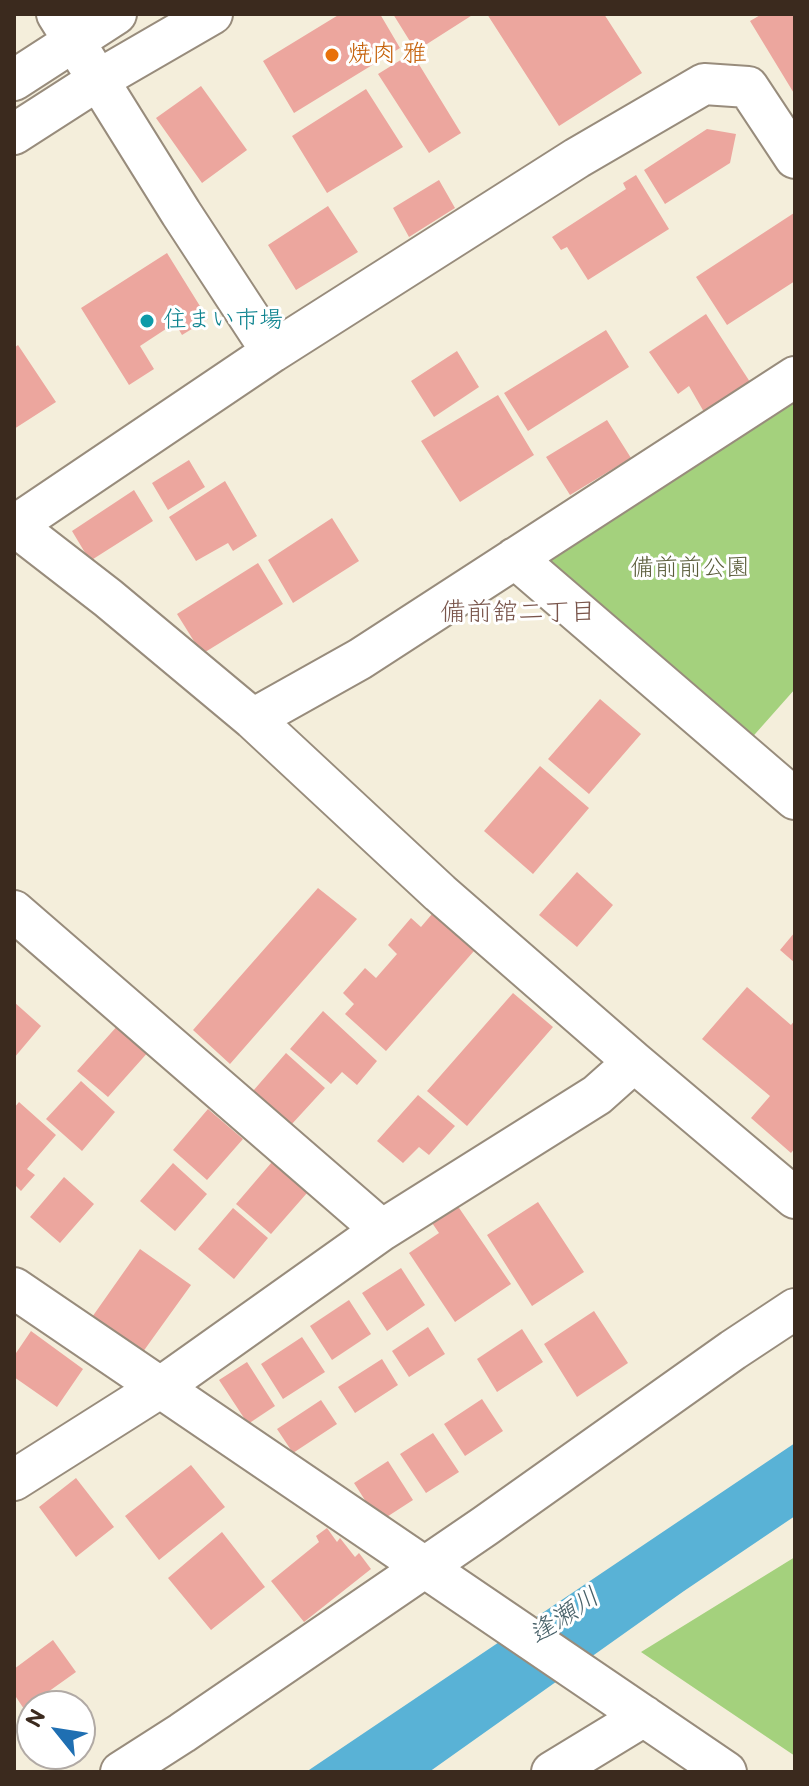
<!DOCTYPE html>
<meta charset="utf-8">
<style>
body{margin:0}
#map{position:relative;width:809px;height:1786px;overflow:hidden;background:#f4eedb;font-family:"Balsamiq Sans",sans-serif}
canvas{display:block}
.frame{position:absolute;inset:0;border:16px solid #3b2a1e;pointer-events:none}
.north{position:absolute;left:16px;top:1690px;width:80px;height:80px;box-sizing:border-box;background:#fff;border:2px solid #b1aaa5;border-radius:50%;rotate:300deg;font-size:22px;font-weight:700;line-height:32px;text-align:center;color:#3b2a1e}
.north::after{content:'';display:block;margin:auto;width:28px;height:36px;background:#1f6fb2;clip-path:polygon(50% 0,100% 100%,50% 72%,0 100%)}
</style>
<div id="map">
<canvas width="809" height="1786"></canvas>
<div class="frame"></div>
<div class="north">N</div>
</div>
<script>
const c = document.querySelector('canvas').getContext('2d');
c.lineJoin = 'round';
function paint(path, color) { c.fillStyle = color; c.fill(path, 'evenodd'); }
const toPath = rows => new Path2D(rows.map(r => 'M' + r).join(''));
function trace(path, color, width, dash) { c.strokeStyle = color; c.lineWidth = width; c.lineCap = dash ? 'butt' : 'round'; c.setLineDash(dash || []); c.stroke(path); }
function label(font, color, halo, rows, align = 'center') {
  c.font = font + ' "Balsamiq Sans","Klee One",sans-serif'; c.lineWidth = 6; c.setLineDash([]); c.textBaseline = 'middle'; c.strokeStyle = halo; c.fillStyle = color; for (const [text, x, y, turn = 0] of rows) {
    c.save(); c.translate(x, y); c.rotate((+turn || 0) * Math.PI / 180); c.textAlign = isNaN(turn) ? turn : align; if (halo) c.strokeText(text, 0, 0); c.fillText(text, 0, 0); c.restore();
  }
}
const green = toPath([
 [795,377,795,689,740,751,515,558],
 [795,1557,795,1756,641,1652]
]);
const water = toPath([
 [795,1443,795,1516,684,1591,429,1772,306,1772]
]);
const building = toPath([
 [340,14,380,14,400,48,294,113,263,61],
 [393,14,474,14,416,51],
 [487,14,604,14,642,73,559,126],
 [762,14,795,14,795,95,750,21],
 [412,53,461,133,429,153,378,74],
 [201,86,247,150,202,183,156,118],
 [366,89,403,147,327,193,292,136],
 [707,129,736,134,730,163,665,204,644,170],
 [636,175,669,229,588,280,567,247,561,250,552,237,626,189,623,183],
 [439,180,455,208,409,237,393,208],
 [328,206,358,252,296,290,268,245],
 [794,213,795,281,727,325,696,277],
 [167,253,208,319,182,335,175,323,140,346,154,369,129,385,81,308],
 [706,314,750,382,704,412,689,386,678,394,649,352],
 [606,330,629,367,528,431,504,393],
 [18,345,56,402,14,429,14,348],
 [457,351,479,387,434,417,411,381],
 [498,395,534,455,460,502,421,441],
 [607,420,631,458,570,495,546,457],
 [189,460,205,487,168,510,152,483],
 [225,481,257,536,233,551,228,543,196,561,169,517],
 [134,490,153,521,90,561,72,531],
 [332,518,359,561,293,603,268,560],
 [258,563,283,604,202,654,177,614],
 [600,699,641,734,589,794,548,759],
 [540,766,589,808,533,874,484,831],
 [577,872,613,905,577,947,539,915],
 [318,888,357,919,230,1064,193,1030],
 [432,914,474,951,386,1051,345,1014,354,1004,343,993,365,968,376,978,397,954,388,945,411,918,421,927],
 [795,932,795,963,780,950],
 [747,987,791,1025,795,1020,795,1148,791,1153,751,1118,770,1096,702,1039],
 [513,993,553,1027,467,1126,427,1091],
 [14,1002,41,1026,14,1058],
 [323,1011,377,1061,357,1085,342,1072,331,1084,290,1049],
 [119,1024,150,1050,108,1097,77,1071],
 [286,1053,325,1088,291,1125,253,1091],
 [81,1081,115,1112,82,1151,46,1119],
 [418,1095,455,1126,429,1155,419,1147,403,1163,377,1141],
 [19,1102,56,1135,27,1169,35,1175,21,1191,14,1184,14,1108],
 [208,1109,243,1139,207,1180,173,1150],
 [272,1162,307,1193,271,1234,236,1204],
 [173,1163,207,1194,175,1231,140,1201],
 [64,1177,94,1204,60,1243,30,1217],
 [455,1202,511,1284,455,1322,409,1253,439,1233,430,1220],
 [538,1202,584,1272,532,1306,487,1235],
 [233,1208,268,1238,234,1279,198,1249],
 [140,1249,191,1285,140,1356,90,1320],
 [401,1268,425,1305,387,1331,362,1293],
 [349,1300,371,1334,332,1360,310,1326],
 [594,1311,628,1363,577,1397,544,1344],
 [428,1327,445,1354,409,1377,392,1351],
 [522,1329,543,1362,497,1392,477,1359],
 [31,1331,83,1369,57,1407,14,1377,14,1356],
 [302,1337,325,1372,283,1399,261,1364],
 [382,1359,398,1385,355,1413,338,1387],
 [247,1362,275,1406,248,1424,219,1380],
 [482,1399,503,1431,465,1456,444,1424],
 [321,1400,337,1424,293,1453,277,1429],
 [433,1433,459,1472,426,1493,400,1454],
 [388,1461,413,1500,379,1522,354,1483],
 [191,1465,225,1507,159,1560,125,1516],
 [76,1478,114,1527,76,1557,39,1507],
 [327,1528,337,1542,340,1538,355,1557,359,1553,371,1569,304,1622,271,1581,319,1542,316,1536],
 [222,1532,265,1587,211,1630,168,1578],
 [53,1640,76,1672,24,1709,14,1694,14,1669]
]);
const minor = toPath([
 [57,14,181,213,272,352],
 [14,80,116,14],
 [14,134,98,80,212,14],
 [14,526,272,352,577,158,704,84,748,87,795,158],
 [15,526,108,598,253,719,440,893,634,1062,795,1198],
 [515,558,795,799],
 [253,719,360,659,795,377],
 [14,911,382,1230],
 [14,1288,726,1772],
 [14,1480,161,1387,382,1230,597,1095,634,1062],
 [121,1772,182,1733,485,1526,733,1350,795,1309],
 [552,1772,644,1716]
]);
const markers = [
 [332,55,8,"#e8710a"],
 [147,321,8,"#0f9aa8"]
];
const foodNames = [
 ["焼肉 雅",348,55]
];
const cultureNames = [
 ["住まい市場",163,321]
];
const parkNames = [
 ["備前前公園",690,569]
];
const neighbourhoodNames = [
 ["備前舘二丁目",518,613]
];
const waterNames = [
 ["逢瀬川",565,1617,-34]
];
paint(green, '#a4d17d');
paint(water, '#59b2d6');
paint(building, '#eca69e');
trace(minor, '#988c7c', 44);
trace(minor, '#fff', 40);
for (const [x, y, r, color] of markers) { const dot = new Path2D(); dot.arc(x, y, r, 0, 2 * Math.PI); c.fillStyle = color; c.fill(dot); trace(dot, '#fff', 3); }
label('24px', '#c56008', '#fff', foodNames, 'left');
label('24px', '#0d838f', '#fff', cultureNames, 'left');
label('24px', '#5a5c3a', '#fff', parkNames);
label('26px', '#79554b', '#fff', neighbourhoodNames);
label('italic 26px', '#476068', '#fff', waterNames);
</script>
